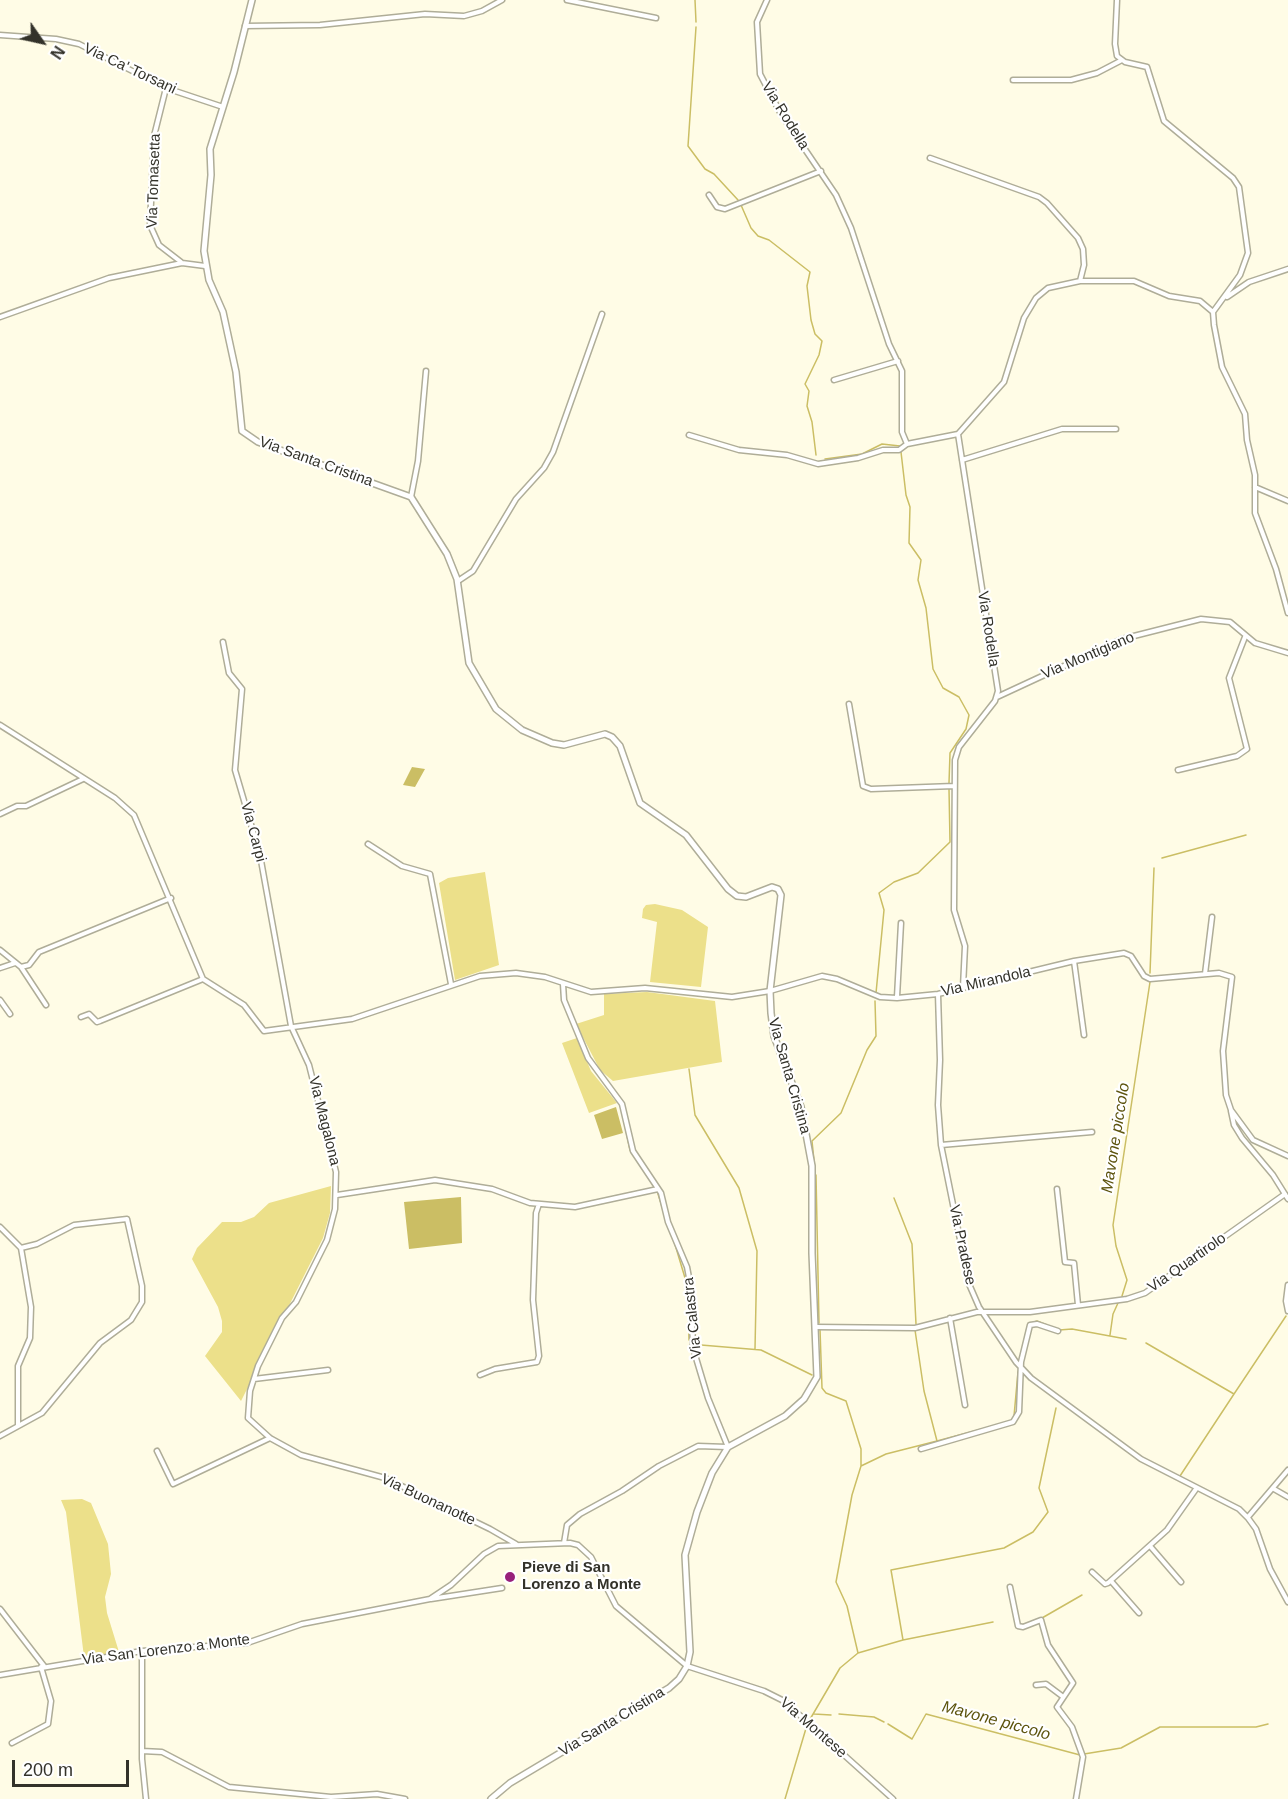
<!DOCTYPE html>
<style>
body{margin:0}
#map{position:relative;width:1288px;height:1799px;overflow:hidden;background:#fffce6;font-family:Helvetica,sans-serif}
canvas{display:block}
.north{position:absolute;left:12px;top:12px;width:60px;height:60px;-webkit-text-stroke:4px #fff;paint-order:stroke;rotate:124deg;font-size:16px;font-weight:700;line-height:24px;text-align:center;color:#33322a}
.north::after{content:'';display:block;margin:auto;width:21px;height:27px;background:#33322a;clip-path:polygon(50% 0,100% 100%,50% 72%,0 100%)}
.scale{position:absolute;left:12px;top:1760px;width:117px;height:27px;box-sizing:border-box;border:3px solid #33322a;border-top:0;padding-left:8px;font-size:18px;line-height:21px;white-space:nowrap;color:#33322a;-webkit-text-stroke:4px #fff;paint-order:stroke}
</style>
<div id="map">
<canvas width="1288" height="1799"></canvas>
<div class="north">N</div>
<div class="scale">200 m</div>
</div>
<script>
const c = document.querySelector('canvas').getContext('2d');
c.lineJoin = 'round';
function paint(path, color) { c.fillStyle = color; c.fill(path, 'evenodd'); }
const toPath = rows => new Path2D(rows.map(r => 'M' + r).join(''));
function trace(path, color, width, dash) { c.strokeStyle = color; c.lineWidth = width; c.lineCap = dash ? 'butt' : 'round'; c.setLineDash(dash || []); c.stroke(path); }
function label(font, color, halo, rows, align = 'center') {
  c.font = font + ' Helvetica,sans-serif'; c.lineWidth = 4.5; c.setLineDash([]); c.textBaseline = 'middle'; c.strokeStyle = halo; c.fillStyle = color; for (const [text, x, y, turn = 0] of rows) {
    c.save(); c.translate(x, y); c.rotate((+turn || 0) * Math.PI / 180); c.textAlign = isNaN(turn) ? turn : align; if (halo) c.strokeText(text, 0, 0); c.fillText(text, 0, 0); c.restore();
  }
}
const green = toPath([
 [485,872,499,965,455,980,439,883,448,878],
 [655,904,682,910,708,927,701,987,650,982,657,922,642,918,643,909,646,905],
 [647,992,715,1001,722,1062,613,1081,600,1070,576,1024,604,1015,604,994],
 [577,1038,591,1071,617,1103,589,1113,562,1043],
 [331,1186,330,1213,323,1238,241,1401,205,1356,222,1332,222,1321,218,1307,192,1259,197,1248,222,1222,241,1222,254,1217,269,1203],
 [82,1499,91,1503,108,1544,111,1574,105,1597,107,1613,119,1652,84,1657,66,1512,61,1500]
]);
const water = toPath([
 [412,767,425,769,415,787,403,785],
 [616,1107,623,1133,602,1139,594,1115],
 [461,1197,462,1243,409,1249,404,1202]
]);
const stream = toPath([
 [695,0,696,22],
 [696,27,688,146,705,169,714,174,738,200],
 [741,205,751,228,758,236,769,240,810,272,807,286,811,320,815,334,822,341,819,355,805,384,809,391,807,406,812,422,816,455],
 [901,452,906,495,910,507,909,543,921,560,918,580,926,608,933,669,943,688,959,697,969,715,966,729,950,753,949,783],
 [825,459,862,454,882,444,900,446],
 [1162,858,1246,835],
 [1150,973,1154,868],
 [876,993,884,910,879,893,894,882,918,873,950,842,949,789],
 [689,1069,695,1115,739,1188,757,1251,755,1349],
 [624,1121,630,1150,655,1187],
 [815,1170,812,1141,841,1113,867,1050,876,1036,875,1001],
 [816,1175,819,1323],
 [658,1194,665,1216],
 [894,1198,912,1244,916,1324],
 [674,1241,688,1288,689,1340],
 [1122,1296,1127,1280,1116,1246,1113,1225,1150,982],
 [1029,1324,1037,1321,1047,1325],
 [1059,1330,1072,1329,1126,1339],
 [1110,1335,1113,1314,1118,1303],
 [1146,1343,1234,1394,1286,1316],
 [701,1345,761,1350,812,1375],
 [1019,1362,1027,1328],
 [1014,1416,1018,1372],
 [937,1441,993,1426],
 [861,1466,886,1454,937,1441,924,1391,915,1330],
 [1180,1476,1234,1394],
 [1042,1618,1082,1595],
 [903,1640,993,1622],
 [858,1653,903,1640,891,1570,1004,1548,1033,1532,1048,1512,1039,1488,1056,1408],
 [814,1714,831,1715],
 [839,1714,874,1717,884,1722],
 [809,1721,840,1668,858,1653,847,1606,836,1582,852,1495,861,1466,861,1449,846,1401,826,1393,822,1388,820,1329],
 [888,1724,912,1739,926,1714,1080,1755],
 [1084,1754,1121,1748,1160,1727,1256,1727,1268,1724],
 [785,1799,807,1725]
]);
const street = toPath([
 [567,0,656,18],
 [767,0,757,22,760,74,781,114,836,195,851,228,889,344,902,371,902,432,907,444],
 [1117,0,1115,44,1117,56,1125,62,1147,67,1164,121,1233,178,1239,187,1248,253,1240,275,1213,312,1214,325,1222,367,1245,414,1247,440,1255,475,1255,513,1276,569,1288,613],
 [245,26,320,25,425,14,464,16,482,11,502,0],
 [0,35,56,39,79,44,166,88,223,107],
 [1013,80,1071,80,1097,73,1122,60],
 [166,88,154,136,150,225,159,245,181,262],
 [930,158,1039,197,1047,203,1078,238,1083,249,1084,265,1080,281],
 [709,195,717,207,725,209,821,171],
 [1227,297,1249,282,1288,269],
 [0,317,109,278,182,263,205,266],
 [834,380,898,361],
 [689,435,739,450,787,455,818,464,858,458,883,450,899,450,907,444,958,434],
 [962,460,1062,429,1116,429],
 [1255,487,1288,501],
 [411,497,418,461,426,371],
 [458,581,473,571,516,499,544,468,553,452,602,314],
 [223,642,229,673,242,689,235,770,260,855,291,1026,309,1065,336,1172,335,1209,327,1240,296,1302,282,1318,258,1366,250,1391,248,1418,270,1438,301,1455,385,1478,490,1529,516,1544],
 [997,697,1122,639,1201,619,1230,622,1255,643,1288,653],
 [849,704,863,786,871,789,954,786],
 [0,725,115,798,134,815,203,979,244,1005,264,1031,352,1019,480,976,516,973,545,977,591,992,645,988,732,997,770,991,822,976,837,979,880,997,897,998,938,994,1074,961,1124,953,1131,956,1144,976,1150,979,1219,973,1232,977,1223,1051,1226,1095,1231,1110,1253,1140,1288,1156],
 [1178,770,1237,756,1247,749,1229,678,1245,637],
 [0,814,17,806,26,806,83,779],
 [368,844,402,866,430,874,451,984],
 [0,950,21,967,29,965,39,952,171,898],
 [1074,961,1084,1035],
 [21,967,46,1005],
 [0,968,15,963],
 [1205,974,1212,917],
 [563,984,564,1000,588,1058,622,1104,633,1151,661,1193,668,1222,687,1267,691,1288,693,1348,708,1398,728,1447],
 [963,987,965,946,954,910,955,760,959,747,995,701,998,691,958,434,1004,382,1024,318,1036,298,1048,288,1080,281,1134,281,1169,296,1200,301,1213,312],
 [938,994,940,1060,938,1105,941,1145,969,1284,979,1307,1016,1362,1031,1378,1141,1459,1239,1509,1248,1518,1256,1529,1270,1569,1288,1602],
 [897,997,901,923],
 [0,1000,10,1014],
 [81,1017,89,1014,97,1022,100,1021,203,979],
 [1231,1111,1234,1125,1242,1138,1273,1175,1288,1199],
 [941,1145,1092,1132],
 [1057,1189,1065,1262,1074,1263,1078,1305],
 [337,1195,435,1180,492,1189,530,1203,575,1207,658,1189],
 [0,1227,21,1248,31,1307,30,1338,18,1366,18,1425],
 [1288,1285,1286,1301,1288,1311],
 [950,1318,965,1405],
 [815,1327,915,1328,977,1312,1030,1312,1127,1299,1145,1293,1285,1194],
 [480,1375,495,1369,537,1362,539,1356,533,1300,536,1213,539,1204],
 [254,1379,328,1370],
 [0,1436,42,1413,100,1343,131,1320,142,1302,142,1286,127,1219,74,1225,37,1244,21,1248],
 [921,1449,1013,1422,1019,1412,1021,1362,1030,1325,1037,1324,1058,1331],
 [157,1451,173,1484,270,1438],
 [1274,1489,1288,1497],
 [1248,1517,1288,1470],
 [564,1543,567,1525,580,1514,622,1491,659,1466,698,1446,727,1447],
 [1150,1546,1181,1582],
 [1092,1572,1105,1584,1108,1583,1167,1530,1196,1489],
 [1111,1581,1139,1613],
 [1010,1587,1018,1626,1023,1627,1041,1620,1048,1645,1073,1683,1057,1707,1072,1727,1083,1757,1076,1799],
 [431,1599,502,1588],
 [0,1609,44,1666],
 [142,1651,142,1759,146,1799],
 [0,1675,142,1651,247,1643,302,1624,430,1599,451,1585,484,1554,498,1546,570,1543,578,1545,591,1557,616,1606,687,1666,764,1691,784,1701,893,1799],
 [1036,1685,1046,1684,1062,1696],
 [12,1743,48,1724,51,1701,41,1667],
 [142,1751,162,1752,229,1787,331,1797,377,1794,405,1799]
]);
const secondary = toPath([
 [252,0,234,72,210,149,211,175,204,251,209,280,223,312,236,372,242,431,258,442,411,497,447,554,457,579,469,663,496,709,522,730,552,743,564,745,605,734,612,737,620,746,640,803,686,835,728,889,737,896,746,897,772,887,778,889,781,895,770,991,771,1013,774,1036,801,1107,812,1166,812,1253,817,1377,804,1399,785,1416,728,1447,712,1473,697,1512,685,1555,690,1652,687,1666,679,1679,669,1688,510,1783,491,1799]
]);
const markers = [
 [510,1577,6,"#98217b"]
];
const streetNames = [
 ["Via Ca' Torsani",130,69,25],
 ["Via Rodella",785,116,58],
 ["Via Tomasetta",154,181,-88],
 ["Via Santa Cristina",316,462,20],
 ["Via Rodella",988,629,81],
 ["Via Montigiano",1088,656,-23],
 ["Via Carpi",253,832,75],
 ["Via Mirandola",986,982,-13],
 ["Via Santa Cristina",789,1076,74],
 ["Via Magalona",324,1121,76],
 ["Via Pradese",962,1245,78],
 ["Via Quartirolo",1187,1263,-35],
 ["Via Calastra",693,1318,-96],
 ["Via Buonanotte",428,1500,25],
 ["Via San Lorenzo a Monte",166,1650,-7],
 ["Via Santa Cristina",612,1722,-31],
 ["Via Montese",813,1728,41]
];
const poiNames = [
 ["Pieve di San",522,1568],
 ["Lorenzo a Monte",522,1585]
];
const waterNames = [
 ["Mavone piccolo",1116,1138,-81],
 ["Mavone piccolo",996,1721,15]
];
paint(green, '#ece08a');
paint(water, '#cbbe64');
trace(stream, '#cbbe64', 1.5);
trace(street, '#afad98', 7);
trace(secondary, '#afad98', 8);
trace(street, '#fff', 4);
trace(secondary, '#fff', 5);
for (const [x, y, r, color] of markers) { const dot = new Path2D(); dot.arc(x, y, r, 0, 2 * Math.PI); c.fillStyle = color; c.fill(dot); trace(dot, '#fff', 2); }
label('15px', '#33322a', '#fff', streetNames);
label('bold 15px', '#33322a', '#fff', poiNames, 'left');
label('italic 16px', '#5d540e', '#fff', waterNames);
</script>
